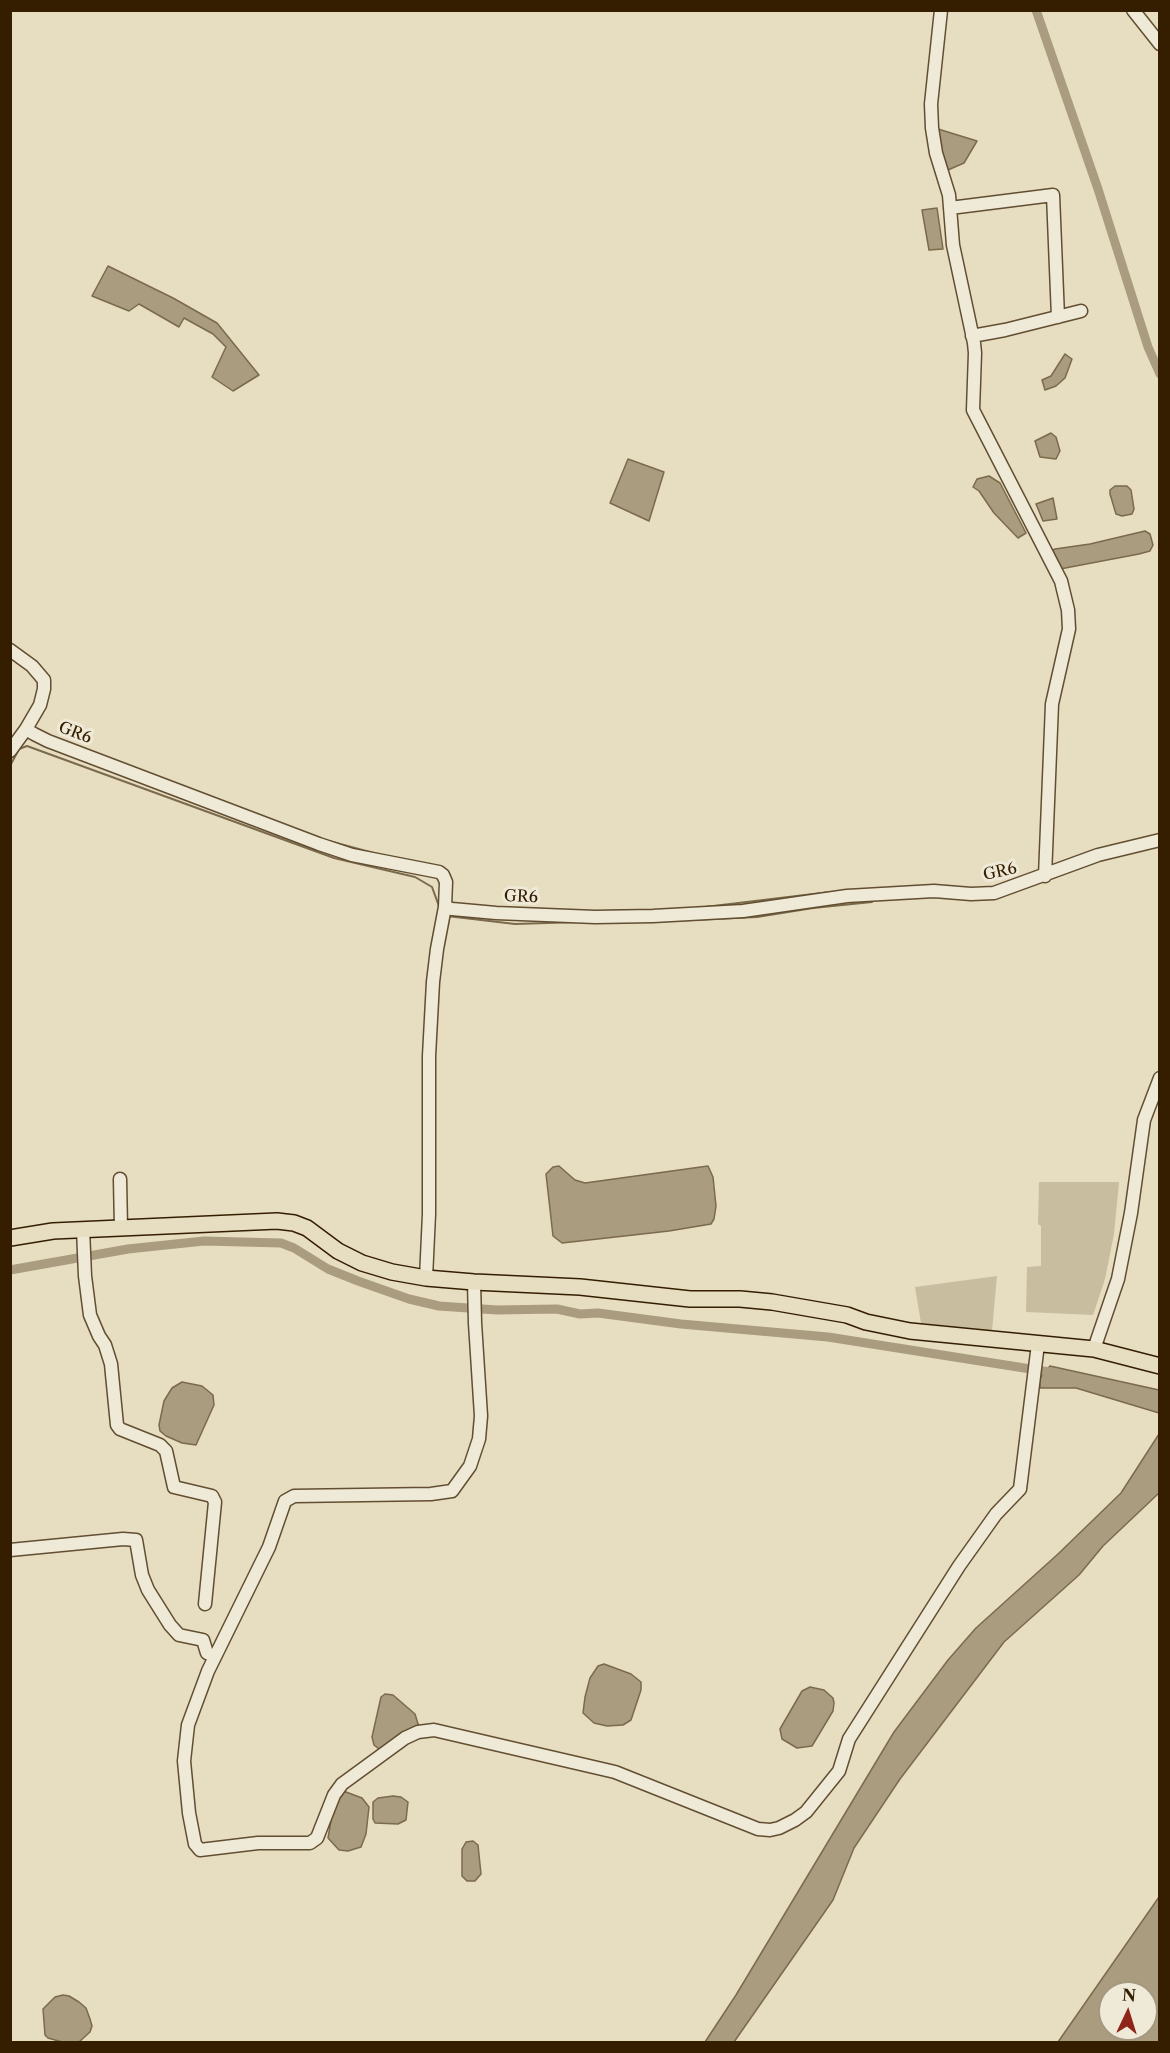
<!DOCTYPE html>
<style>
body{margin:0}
#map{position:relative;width:1170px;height:2053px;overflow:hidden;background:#e7ddc1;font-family:"Libre Caslon Text",serif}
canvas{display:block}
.frame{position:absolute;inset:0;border:12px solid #351e00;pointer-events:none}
.north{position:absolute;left:1098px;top:1981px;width:60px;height:60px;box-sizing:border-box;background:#efe9d7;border:2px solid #a59881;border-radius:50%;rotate:4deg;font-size:16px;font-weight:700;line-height:24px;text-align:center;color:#351e00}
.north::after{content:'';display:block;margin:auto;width:21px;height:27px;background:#8f2418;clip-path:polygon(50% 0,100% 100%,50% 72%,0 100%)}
</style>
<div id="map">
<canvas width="1170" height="2053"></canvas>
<div class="frame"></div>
<div class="north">N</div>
</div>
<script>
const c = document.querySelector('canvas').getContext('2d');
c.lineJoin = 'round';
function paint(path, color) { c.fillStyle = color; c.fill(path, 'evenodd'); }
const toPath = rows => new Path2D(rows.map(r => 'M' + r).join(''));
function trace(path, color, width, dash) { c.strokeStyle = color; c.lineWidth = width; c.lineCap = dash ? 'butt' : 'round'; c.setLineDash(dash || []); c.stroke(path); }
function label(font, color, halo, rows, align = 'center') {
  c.font = font + ' "Libre Caslon Text",serif'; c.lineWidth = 6; c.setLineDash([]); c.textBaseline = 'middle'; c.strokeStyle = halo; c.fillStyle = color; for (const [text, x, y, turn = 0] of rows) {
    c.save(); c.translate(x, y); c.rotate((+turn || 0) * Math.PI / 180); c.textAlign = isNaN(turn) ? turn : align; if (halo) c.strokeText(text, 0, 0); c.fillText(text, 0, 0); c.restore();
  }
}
const green = toPath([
 [1039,1182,1119,1182,1114,1234,1105,1279,1093,1315,1026,1312,1027,1267,1041,1266,1041,1226,1038,1224],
 [997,1276,992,1331,921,1323,915,1287]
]);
const water = toPath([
 [938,129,977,141,964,163,948,170,935,136,938,129],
 [937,208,943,249,929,250,922,210,937,208],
 [108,266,173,298,217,323,259,375,233,391,212,377,226,347,213,334,184,318,179,327,139,304,129,311,92,296,108,266],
 [1065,354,1072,359,1065,378,1056,386,1045,390,1042,380,1051,376,1065,354],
 [1051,433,1056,437,1060,451,1056,459,1040,457,1035,441,1051,433],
 [628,459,664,472,649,521,610,503,628,459],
 [989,476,1000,483,1026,533,1018,538,994,513,979,491,973,487,977,479,989,476],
 [1115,486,1127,486,1131,490,1134,509,1132,514,1122,516,1116,514,1110,494,1110,490,1115,486],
 [1053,498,1057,519,1043,521,1036,504,1053,498],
 [1145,531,1150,534,1153,545,1150,551,1139,554,1060,569,1051,551,1055,549,1090,544,1145,531],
 [559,1166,575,1180,585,1183,708,1166,713,1177,716,1206,714,1219,711,1224,669,1231,562,1243,553,1236,546,1174,553,1167,559,1166],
 [1050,1366,1159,1390,1159,1413,1076,1388,1040,1388,1039,1379,1050,1366],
 [182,1382,202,1386,213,1395,214,1405,196,1445,182,1443,166,1436,160,1431,159,1425,164,1401,172,1388,182,1382],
 [1159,1434,1159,1493,1103,1546,1079,1575,1004,1642,900,1779,854,1848,833,1900,734,2042,705,2042,736,1995,894,1732,948,1660,976,1628,1058,1554,1121,1493,1159,1434],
 [604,1664,631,1674,641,1682,641,1690,631,1720,623,1725,607,1726,594,1723,583,1713,585,1697,590,1678,598,1666,604,1664],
 [810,1687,824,1690,833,1698,834,1703,833,1711,812,1746,797,1748,782,1739,780,1729,802,1691,810,1687],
 [385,1694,393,1695,415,1714,419,1727,379,1749,374,1745,372,1737,381,1697,385,1694],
 [346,1792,362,1798,369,1807,366,1834,361,1847,348,1851,339,1850,328,1838,334,1803,338,1793,346,1792],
 [393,1796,401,1797,408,1802,406,1820,398,1824,375,1823,373,1819,373,1802,378,1798,393,1796],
 [473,1841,478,1845,481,1874,475,1881,467,1881,462,1876,462,1849,466,1842,473,1841],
 [1159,1897,1159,2042,1058,2042,1159,1897],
 [1110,1993,1146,1993,1146,2029,1110,2029,1110,1993],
 [63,1995,69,1996,79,2002,86,2008,90,2019,92,2026,90,2032,79,2042,62,2042,48,2038,45,2035,43,2009,55,1997,63,1995]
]);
const stream = toPath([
 [10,766,19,749,27,746,334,858,415,877,432,887,440,909],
 [329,841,381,855],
 [705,907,830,892],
 [603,911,660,910],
 [447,916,515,924,579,922],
 [669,921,757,917,813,908,872,902],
 [624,922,642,922]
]);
const canal = toPath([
 [1036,10,1098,189,1148,347,1160,374],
 [10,1270,128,1249,204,1241,281,1243,294,1248,328,1269,358,1281,409,1299,439,1306,497,1310,557,1309,580,1314,598,1313,681,1324,828,1337,1056,1373]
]);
const minor = toPath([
 [941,10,931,104,932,128,936,153,949,195,953,245,974,343,975,353,973,410,1061,581,1068,610,1069,629,1052,704,1045,876],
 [1133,10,1160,44],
 [950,208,1053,195,1058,317],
 [972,336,1005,330,1081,311],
 [10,650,32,666,44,680,44,689,40,705,26,729,34,734,48,741,319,844,352,855,439,872,443,875,446,882,445,907,452,909,496,913,595,917,653,916,743,911,847,896,934,891,971,894,994,893,1098,855,1160,840],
 [10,751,26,729],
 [120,1179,121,1228],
 [83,1229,85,1276,90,1315,99,1336,105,1345,111,1364,117,1425,120,1429,160,1445,166,1451,174,1487,212,1496,215,1502,205,1604],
 [426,1278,429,1214,429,1056,433,982,437,949,445,907],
 [474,1282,475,1323,481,1416,479,1439,470,1466,452,1491,431,1494,294,1496,285,1501,269,1547,208,1671,188,1725,184,1761,189,1813,195,1844,200,1850,258,1843,310,1843,317,1838,334,1795,342,1784,405,1738,418,1732,434,1730,615,1772,758,1829,770,1830,779,1828,795,1820,806,1812,839,1771,849,1739,959,1566,996,1514,1020,1489,1038,1344],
 [1094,1349,1118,1279,1131,1213,1144,1120,1160,1078],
 [10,1550,123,1539,136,1540,142,1575,148,1590,170,1625,179,1635,203,1640,207,1653,214,1656]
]);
const major = toPath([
 [10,1238,53,1231,277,1221,294,1223,307,1228,338,1251,362,1263,392,1272,426,1278,474,1282,580,1287,690,1299,740,1299,772,1302,847,1315,866,1322,910,1331,1094,1349,1160,1366]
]);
const streetNames = [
 ["GR6",75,733,21],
 ["GR6",1000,872,-13],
 ["GR6",521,897,2]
];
paint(green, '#c9bda0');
paint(water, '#aa9c7f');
trace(water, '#7b6a4c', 1.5);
trace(stream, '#7b6a4c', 2);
trace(canal, '#aa9c7f', 9);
trace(minor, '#624e30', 15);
trace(major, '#351e00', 18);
trace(minor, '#efe9d7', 12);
trace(major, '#e7ddc1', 15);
label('16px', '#351e00', '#efe9d7', streetNames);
</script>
